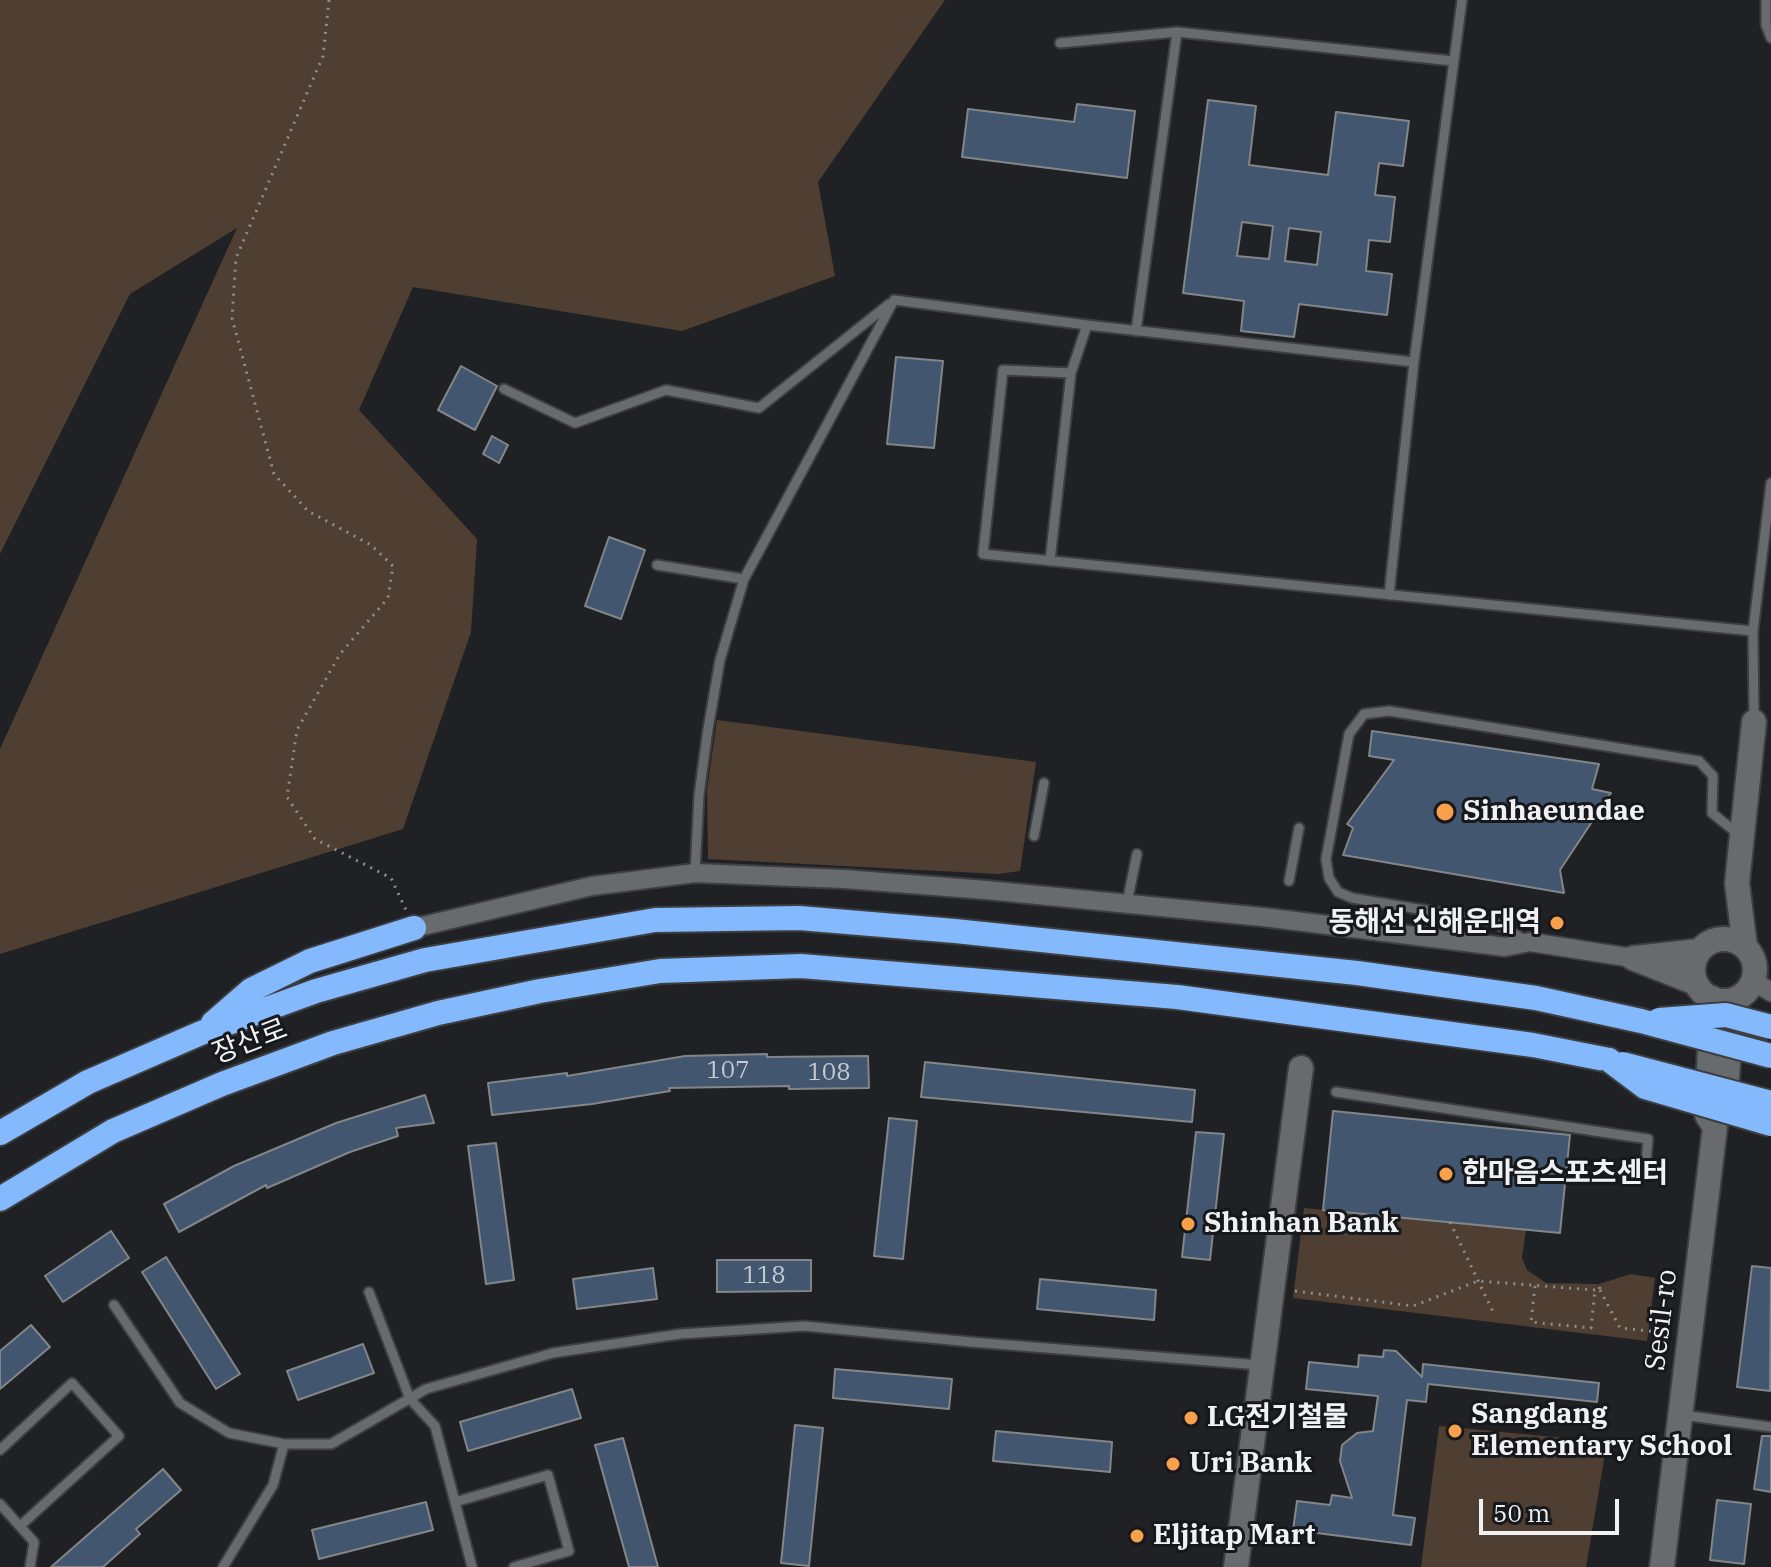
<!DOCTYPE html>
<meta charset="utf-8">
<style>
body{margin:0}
#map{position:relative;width:1771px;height:1567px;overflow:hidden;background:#1f2124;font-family:"IBM Plex Serif",serif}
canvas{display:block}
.scale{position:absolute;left:1479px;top:1499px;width:140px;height:36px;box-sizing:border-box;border:4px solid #eff1f3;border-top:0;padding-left:10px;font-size:24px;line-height:28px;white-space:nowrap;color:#eff1f3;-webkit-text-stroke:6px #16181b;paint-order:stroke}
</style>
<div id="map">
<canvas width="1771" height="1567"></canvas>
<div class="scale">50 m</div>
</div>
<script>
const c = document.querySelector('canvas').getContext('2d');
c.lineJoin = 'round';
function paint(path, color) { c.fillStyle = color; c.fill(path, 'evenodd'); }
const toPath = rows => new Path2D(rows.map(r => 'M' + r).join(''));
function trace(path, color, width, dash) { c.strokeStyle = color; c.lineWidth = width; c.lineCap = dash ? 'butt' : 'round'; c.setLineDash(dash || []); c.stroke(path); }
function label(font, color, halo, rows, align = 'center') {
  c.font = font + ' "IBM Plex Serif","Noto Sans KR",serif'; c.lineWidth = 6; c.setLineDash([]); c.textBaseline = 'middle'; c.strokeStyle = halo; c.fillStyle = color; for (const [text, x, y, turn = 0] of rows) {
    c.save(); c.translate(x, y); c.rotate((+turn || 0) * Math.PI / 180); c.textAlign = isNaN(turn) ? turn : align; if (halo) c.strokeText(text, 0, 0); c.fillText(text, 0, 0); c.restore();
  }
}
const green = toPath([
 [0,0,945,0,818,182,835,276,682,331,413,287,359,410,477,539,471,632,403,829,0,954,0,749,237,228,130,294,0,554],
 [717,720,1036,762,1020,871,998,874,708,859,707,790],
 [1304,1208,1526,1230,1522,1258,1527,1270,1546,1283,1599,1284,1631,1274,1655,1278,1647,1341,1293,1298],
 [1439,1426,1607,1442,1586,1567,1421,1567]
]);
const building = toPath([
 [1208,100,1256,106,1249,165,1328,175,1336,112,1409,121,1403,166,1379,163,1375,195,1395,197,1390,242,1369,240,1366,271,1392,274,1387,315,1299,304,1294,337,1241,331,1244,301,1183,293,1208,100],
 [1242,222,1273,226,1269,259,1237,256,1242,222],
 [1289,228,1321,232,1317,265,1285,261,1289,228],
 [1077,104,1135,111,1127,178,962,157,968,109,1074,122,1077,104],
 [896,357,943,361,934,448,887,444,896,357],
 [461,366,497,386,475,430,438,410,461,366],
 [492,436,508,445,499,463,483,454,492,436],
 [609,537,645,550,621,619,585,606,609,537],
 [1372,731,1599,764,1592,789,1611,793,1560,870,1564,893,1343,855,1353,828,1347,824,1394,760,1369,756,1372,731],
 [767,1054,767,1057,868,1056,869,1088,789,1089,789,1086,669,1088,670,1091,592,1104,492,1115,488,1083,567,1073,567,1076,685,1056,767,1054],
 [925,1062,1195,1090,1192,1122,921,1097,925,1062],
 [425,1095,434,1123,396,1128,398,1136,350,1152,267,1188,266,1185,179,1232,164,1204,234,1166,336,1123,425,1095],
 [1333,1111,1570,1135,1560,1233,1323,1210,1333,1111],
 [889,1118,917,1121,903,1259,874,1256,889,1118],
 [1196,1132,1224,1134,1210,1260,1182,1257,1196,1132],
 [496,1143,514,1280,486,1284,468,1146,496,1143],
 [111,1231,129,1258,63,1302,45,1276,111,1231],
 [166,1257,240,1374,216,1389,142,1272,166,1257],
 [717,1260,811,1260,811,1291,717,1292,717,1260],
 [1752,1266,1771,1268,1770,1391,1737,1387,1752,1266],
 [653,1268,657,1299,577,1309,573,1279,653,1268],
 [1040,1279,1156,1290,1154,1320,1037,1309,1040,1279],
 [31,1325,50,1347,0,1389,0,1351,31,1325],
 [363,1344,374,1373,298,1400,287,1371,363,1344],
 [1384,1350,1396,1351,1422,1377,1423,1364,1599,1383,1597,1402,1428,1384,1426,1402,1407,1400,1393,1515,1415,1518,1411,1545,1293,1530,1297,1501,1330,1505,1332,1495,1352,1498,1340,1461,1342,1445,1357,1433,1373,1431,1378,1396,1306,1389,1309,1362,1358,1367,1359,1355,1383,1357,1384,1350],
 [835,1369,952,1379,949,1409,833,1398,835,1369],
 [572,1389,581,1418,468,1451,460,1422,572,1389],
 [795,1425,823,1428,809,1566,781,1563,795,1425],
 [996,1431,1112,1442,1110,1472,993,1461,996,1431],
 [1762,1436,1771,1436,1771,1492,1754,1489,1762,1436],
 [623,1438,658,1567,629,1567,595,1445,623,1438],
 [163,1469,181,1490,136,1529,140,1534,103,1567,51,1567,163,1469],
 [1717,1500,1751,1504,1744,1564,1710,1560,1717,1500],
 [426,1502,433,1530,319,1559,312,1530,426,1502]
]);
const path = toPath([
 [329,0,323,56,236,258,232,318,274,474,308,511,371,545,393,566,388,598,340,654,297,730,287,797,315,839,391,878,406,910],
 [1450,1222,1494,1314],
 [1535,1286,1531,1322,1591,1328,1595,1290],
 [1600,1290,1620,1328,1669,1333],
 [1295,1291,1413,1306,1478,1281,1595,1290,1600,1290,1599,1284]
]);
const lane = toPath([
 [1766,0,1766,25,1771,38],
 [1060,43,1177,32],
 [1087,325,1414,362],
 [1136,331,1177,32,1453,61],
 [504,389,575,423,666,390,759,408,889,304],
 [1050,561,1071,373],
 [657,565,744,579,894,300,1087,325,1071,373,1003,370,983,554,1753,631],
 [1389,595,1414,362,1462,0],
 [1754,719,1753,631,1771,483],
 [1034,836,1044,783],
 [695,873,699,795,708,729,720,660,744,579],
 [1289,881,1299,828],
 [1127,903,1137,854],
 [1527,941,1491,921,1352,898,1338,892,1329,878,1326,859,1349,734,1364,714,1389,711,1699,761,1713,776,1712,813,1738,834],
 [1336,1092,1648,1139,1646,1163],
 [369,1292,410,1399,435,1426,472,1567],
 [114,1305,180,1403,229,1433,284,1444,331,1444,426,1389,553,1353,680,1334,804,1326,971,1342,1259,1365],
 [1683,1415,1771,1427],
 [0,1450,72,1383,119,1436,20,1526],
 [455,1502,548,1475,569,1551,514,1567],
 [0,1504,34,1542,30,1567],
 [223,1567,273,1485,284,1444]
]);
const street = toPath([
 [414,928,592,886,695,873,844,879,986,890,1263,917,1505,947,1530,942,1633,958],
 [1753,981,1771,992]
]);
const secondary = toPath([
 '1693 970a31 31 0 1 1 62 0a31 31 0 1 1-62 0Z',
 [1745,947,1737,883,1754,722],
 [1633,958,1696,983],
 [1635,958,1699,951],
 [1725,1110,1732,1000],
 [1236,1567,1301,1068],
 [1662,1567,1715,1127,1707,1115,1712,998]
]);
const highway = toPath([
 [213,1023,251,990,310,961,414,928],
 [0,1133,88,1082,201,1033,316,991,425,960,655,920,799,918,955,931,1357,973,1536,998,1641,1021],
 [0,1199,113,1131,222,1084,333,1043,438,1013,540,991,660,971,801,966,1177,997,1533,1045,1609,1060]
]);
const highwayBridge = toPath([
 [1659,1020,1726,1015,1771,1027],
 [1641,1021,1771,1056],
 [1609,1060,1645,1087,1771,1124],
 [1623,1064,1771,1103]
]);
const markers = [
 [1445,812,10,"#f9a04c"],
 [1557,923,8,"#f9a04c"],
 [1446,1174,8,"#f9a04c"],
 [1188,1224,8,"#f9a04c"],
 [1191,1418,8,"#f9a04c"],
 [1455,1431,8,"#f9a04c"],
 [1173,1464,8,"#f9a04c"],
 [1137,1536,8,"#f9a04c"]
];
const numberNames = [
 ["107",728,1071],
 ["108",829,1073],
 ["118",764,1276]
];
const poiNames = [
 ["Sinhaeundae",1463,812],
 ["동해선 신해운대역",1541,923,"right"],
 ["한마음스포츠센터",1462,1174],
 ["Shinhan Bank",1204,1224],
 ["Sangdang",1471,1415],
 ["Elementary School",1471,1447],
 ["LG전기철물",1207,1418],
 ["Uri Bank",1189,1464],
 ["Eljitap Mart",1153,1536]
];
const streetNames = [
 ["장산로",250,1042,-21],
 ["Sesil-ro",1662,1320,-83]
];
paint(green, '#4f3f32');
paint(building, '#425670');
trace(building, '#838689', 2);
trace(lane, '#3c3e40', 13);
trace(street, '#3c3e40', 22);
trace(secondary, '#3c3e40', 28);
trace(highway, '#3c3e40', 28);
trace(path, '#8d8f91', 3, [2, 6]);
trace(lane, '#686b6e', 9);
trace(street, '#686b6e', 18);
trace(secondary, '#686b6e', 24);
trace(highway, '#84b9fd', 24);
trace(highwayBridge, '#3c3e40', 28, []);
trace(highwayBridge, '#84b9fd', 24);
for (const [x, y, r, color] of markers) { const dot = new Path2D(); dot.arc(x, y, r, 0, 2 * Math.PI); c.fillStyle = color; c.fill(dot); trace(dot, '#16181b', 3); }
label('24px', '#c4cad2', null, numberNames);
label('bold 28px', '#eff1f3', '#16181b', poiNames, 'left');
label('28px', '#eff1f3', '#16181b', streetNames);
</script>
